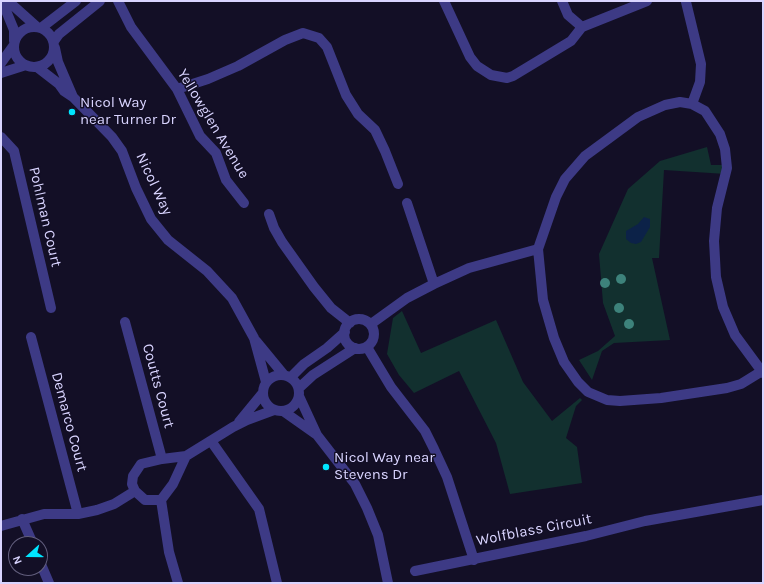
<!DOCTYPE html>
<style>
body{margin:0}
#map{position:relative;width:764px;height:584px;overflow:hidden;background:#130f26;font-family:Karla,sans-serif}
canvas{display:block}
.frame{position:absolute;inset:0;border:2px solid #d9d4ff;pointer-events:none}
.north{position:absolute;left:8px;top:536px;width:40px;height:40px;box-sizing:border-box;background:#130f26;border:1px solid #625e7d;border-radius:50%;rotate:249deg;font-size:11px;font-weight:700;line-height:16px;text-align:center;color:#d9d4ff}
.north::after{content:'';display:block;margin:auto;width:14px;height:18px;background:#00e5ff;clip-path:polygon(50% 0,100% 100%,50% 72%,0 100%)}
</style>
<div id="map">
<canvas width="764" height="584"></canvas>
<div class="frame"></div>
<div class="north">N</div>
</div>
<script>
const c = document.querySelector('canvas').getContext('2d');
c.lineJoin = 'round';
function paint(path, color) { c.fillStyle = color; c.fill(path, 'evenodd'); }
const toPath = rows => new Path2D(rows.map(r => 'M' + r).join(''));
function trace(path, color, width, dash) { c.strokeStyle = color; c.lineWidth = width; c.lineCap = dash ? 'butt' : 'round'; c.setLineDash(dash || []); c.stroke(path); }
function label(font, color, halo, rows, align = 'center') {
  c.font = font + ' Karla,sans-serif'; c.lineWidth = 3; c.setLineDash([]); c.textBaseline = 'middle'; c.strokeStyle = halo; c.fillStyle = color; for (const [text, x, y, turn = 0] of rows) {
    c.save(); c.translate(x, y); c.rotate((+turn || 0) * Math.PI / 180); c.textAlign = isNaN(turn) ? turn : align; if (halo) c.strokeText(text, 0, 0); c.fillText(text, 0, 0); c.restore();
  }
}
const green = toPath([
 [707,147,711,165,726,165,726,174,664,170,659,258,652,258,670,340,614,343,602,351,592,380,579,360,598,351,615,336,603,303,599,254,628,189,660,161],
 [402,311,421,353,496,320,523,382,552,421,580,398,582,400,576,406,566,438,577,447,582,483,510,494,496,443,459,371,414,393,399,375,387,354,393,318]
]);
const water = toPath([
 [644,217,650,219,650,227,641,242,636,244,631,243,626,239,626,231,638,224]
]);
const minor = toPath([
 [2,1,14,30,14,41],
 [8,1,37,27],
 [118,1,131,27,177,89,200,136,216,153,226,180,244,203],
 [444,1,470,57,477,66,491,75,507,78,513,76,571,41,582,27,647,1],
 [562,1,568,15,582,27],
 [686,2,701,64,700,82,692,104],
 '14 47a20 20 0 1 1 40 0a20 20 0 1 1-40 0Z',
 [41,28,76,1],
 [54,41,59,34,100,1],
 [55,48,58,62,73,97],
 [1,63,14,45],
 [37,67,59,84,64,91,73,97,112,137,122,151,136,188,151,219,168,240,207,271,232,298,254,338,266,382],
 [1,73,26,65],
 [177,89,208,79,238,66,285,40,303,33,319,38,327,47,346,95,358,114,375,130,385,151,398,184],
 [1,137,14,151,51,308],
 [407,203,434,284],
 [269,214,274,228,282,242,314,287,331,308,350,323],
 '344 334a15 15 0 1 1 30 0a15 15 0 1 1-30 0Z',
 [125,322,162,459],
 [371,324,407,298,434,284,469,268,538,249],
 [31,337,78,514],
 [256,341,284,375],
 [367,347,391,387,425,431,434,449,447,477,474,560],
 [762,371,741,384,727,388,661,398,620,401,607,400,588,392,578,382,564,362,554,338,543,300,538,249,556,197,565,179,585,156,638,117,665,105,680,102,692,104,705,111,720,134,725,149,727,168,717,208,714,241,716,277,723,307,735,335,763,373],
 '263 393a18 18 0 1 1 36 0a18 18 0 1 1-36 0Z',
 [291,377,304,364,327,348,345,332],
 [299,388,313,375,355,348],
 [299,396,317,435,355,484,367,508,378,535,388,583],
 [283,411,317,435],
 [239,422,262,394],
 [211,441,259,509,277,583],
 [186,456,173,484,161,500,145,500,135,491,132,484,133,476,141,464,162,459,186,456,233,427,247,420,274,410],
 [161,500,169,552,178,583],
 [22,519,33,544],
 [1,526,44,514,78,514,97,510,114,504,135,491],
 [40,562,49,583],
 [415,571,586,536,645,521,763,500]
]);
const trees = [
 [621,279],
 [605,283],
 [619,308],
 [629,324]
];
const markers = [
 [72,112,4,"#00e5ff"],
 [326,467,4,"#00e5ff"]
];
const poiNames = [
 ["Nicol Way",80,103],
 ["near Turner Dr",80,120],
 ["Nicol Way near",334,458],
 ["Stevens Dr",334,475]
];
const streetNames = [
 ["Yellowglen Avenue",213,124,59],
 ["Nicol Way",154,184,65],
 ["Pohlman Court",45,217,77],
 ["Coutts Court",158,386,75],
 ["Demarco Court",69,422,75],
 ["Wolfblass Circuit",534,530,-11]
];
paint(green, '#12302f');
paint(water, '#0c2248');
trace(minor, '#3d3a85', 10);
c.fillStyle = '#3d827b';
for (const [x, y] of trees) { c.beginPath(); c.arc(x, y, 5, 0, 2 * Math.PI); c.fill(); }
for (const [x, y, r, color] of markers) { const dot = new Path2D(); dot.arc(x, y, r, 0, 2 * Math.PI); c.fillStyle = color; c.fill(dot); trace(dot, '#130f26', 1.5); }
label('15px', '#d9d4ff', '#130f26', poiNames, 'left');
label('15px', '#d9d4ff', '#130f26', streetNames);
</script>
